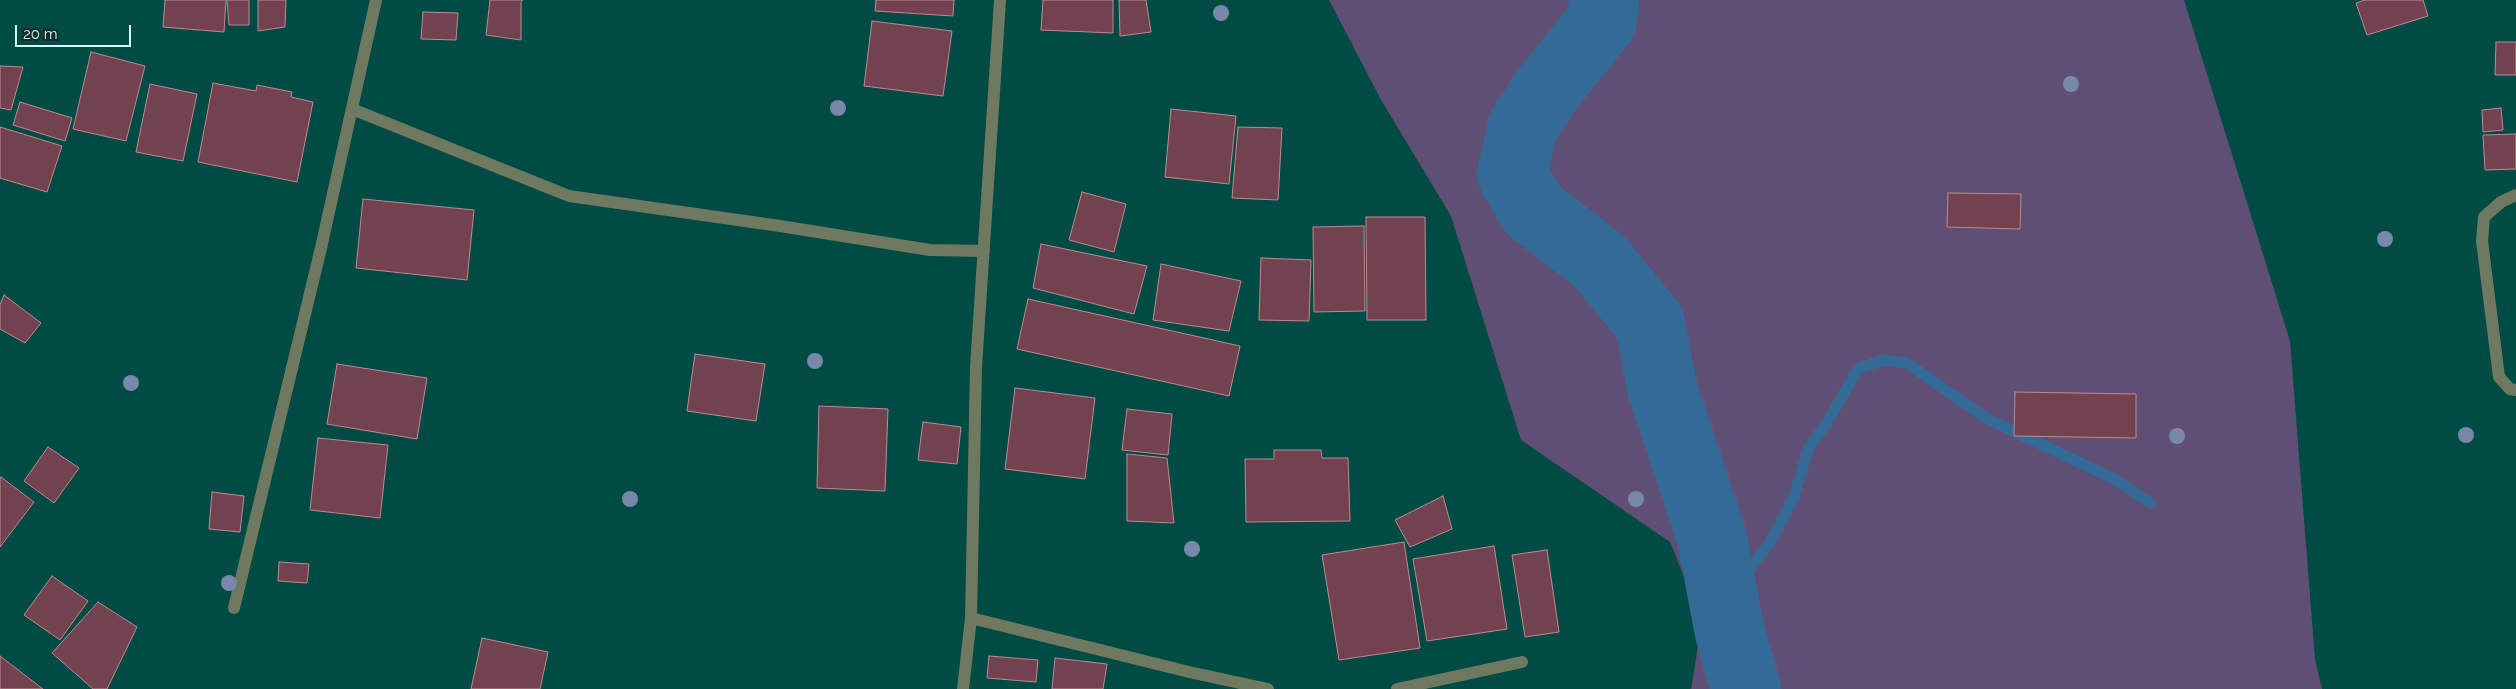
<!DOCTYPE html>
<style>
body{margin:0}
#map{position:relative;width:2516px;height:689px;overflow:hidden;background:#004b44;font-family:Raleway,sans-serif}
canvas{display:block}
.scale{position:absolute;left:15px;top:25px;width:116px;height:22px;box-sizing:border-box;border:2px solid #daf9f4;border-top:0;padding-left:6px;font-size:15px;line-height:18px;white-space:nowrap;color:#daf9f4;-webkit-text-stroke:4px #112c28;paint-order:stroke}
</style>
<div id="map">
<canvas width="2516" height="689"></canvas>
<div class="scale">20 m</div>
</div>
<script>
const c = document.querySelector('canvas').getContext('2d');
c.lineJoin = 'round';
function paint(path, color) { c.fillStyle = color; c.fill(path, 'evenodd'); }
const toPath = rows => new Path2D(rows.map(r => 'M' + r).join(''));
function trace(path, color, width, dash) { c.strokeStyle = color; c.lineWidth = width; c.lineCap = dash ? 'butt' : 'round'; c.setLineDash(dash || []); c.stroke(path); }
const green = toPath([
 [1329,0,2184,0,2290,341,2315,659,2322,689,1691,689,1702,621,1670,542,1521,440,1451,216,1380,98]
]);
const stream = toPath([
 [1740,582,1769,544,1794,497,1808,449,1826,424,1858,369,1883,360,1907,363,1986,418,2118,481,2150,503]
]);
const river = toPath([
 [1604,0,1602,21,1546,91,1523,126,1512,174,1533,210,1600,262,1650,323,1662,388,1712,538,1730,633,1746,689]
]);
const building = toPath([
 [165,0,226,0,224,32,163,27,165,0],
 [227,0,249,0,249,25,229,25,227,0],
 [258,0,286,0,285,27,258,31,258,0],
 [490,0,523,0,521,2,521,40,486,35,490,0],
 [876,0,954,0,953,16,875,11,876,0],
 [1043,0,1113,0,1113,33,1041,30,1043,0],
 [1119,0,1146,0,1151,32,1120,36,1119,0],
 [2365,0,2423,0,2428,16,2367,35,2356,3,2365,0],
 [423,12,458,13,456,40,421,39,423,12],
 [872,21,952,31,943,96,864,86,872,21],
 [2496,42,2516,42,2516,75,2495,75,2496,42],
 [91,52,145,66,126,141,73,129,91,52],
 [0,66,23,67,11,110,0,108,0,66],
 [213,83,256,91,257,85,292,92,291,97,313,102,297,182,198,162,213,83],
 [150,84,197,94,183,161,136,152,150,84],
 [20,102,72,118,65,141,13,125,20,102],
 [2501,108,2503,130,2483,132,2482,110,2501,108],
 [1171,109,1236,116,1229,184,1165,177,1171,109],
 [0,127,62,146,47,192,0,178,0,127],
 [1238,127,1282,128,1278,200,1232,198,1238,127],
 [2516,134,2516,169,2485,170,2483,135,2516,134],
 [1082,192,1126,204,1114,252,1069,240,1082,192],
 [1948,193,2021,194,2020,229,1947,227,1948,193],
 [363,199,474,210,467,280,356,268,363,199],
 [1366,217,1425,217,1426,320,1367,320,1366,217],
 [1364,226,1365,311,1314,312,1313,227,1364,226],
 [1041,244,1147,266,1134,314,1033,288,1041,244],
 [1261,258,1311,260,1309,321,1259,320,1261,258],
 [1161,264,1241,281,1229,331,1153,320,1161,264],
 [4,295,41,323,25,343,0,329,0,305,4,295],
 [1028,299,1240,346,1229,396,1017,349,1028,299],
 [695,354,765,364,756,421,687,411,695,354],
 [337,364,427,378,417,439,327,424,337,364],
 [1015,388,1095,398,1085,479,1005,469,1015,388],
 [2015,392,2136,394,2136,438,2014,436,2015,392],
 [819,406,888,409,885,491,817,488,819,406],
 [1127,409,1172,414,1168,455,1122,450,1127,409],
 [923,422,961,427,957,464,918,460,923,422],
 [318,438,388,445,380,518,310,510,318,438],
 [48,447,79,468,54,503,24,481,48,447],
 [1274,450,1321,450,1322,458,1348,458,1350,521,1246,522,1245,459,1274,459,1274,450],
 [1127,454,1167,458,1174,523,1127,521,1127,454],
 [1,477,34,502,0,547,0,479,1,477],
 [212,492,244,496,240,532,209,529,212,492],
 [1443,496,1452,529,1410,547,1395,520,1443,496],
 [1404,542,1420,648,1339,660,1322,555,1404,542],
 [1494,546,1507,629,1427,641,1413,559,1494,546],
 [1547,550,1559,632,1525,637,1512,555,1547,550],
 [279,562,309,564,307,583,278,581,279,562],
 [52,576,88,601,60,640,24,615,52,576],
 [98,602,137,627,107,689,93,689,52,653,98,602],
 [482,638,548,652,540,689,471,689,482,638],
 [0,656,43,689,0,689,0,656],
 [989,656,1038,660,1036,682,987,678,989,656],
 [1055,658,1107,664,1103,689,1052,689,1055,658]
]);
const minor = toPath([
 [352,109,569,196,780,226,930,250,984,251],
 [2516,195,2501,202,2484,217,2482,241,2499,377,2510,389,2516,390],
 [234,608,321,248,376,0],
 [971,618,1189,672,1268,689],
 [963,689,971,618,976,367,1000,0],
 [1397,689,1522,662]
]);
const trees = [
 [1221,13],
 [2071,84],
 [838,108],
 [2385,239],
 [815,361],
 [131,383],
 [2466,435],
 [2177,436],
 [630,499],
 [1636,499],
 [1192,549],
 [229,583]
];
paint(green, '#5f4f74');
trace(stream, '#346b96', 11);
trace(river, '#346b96', 70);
paint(building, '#72434f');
trace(building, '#be8995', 1);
trace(minor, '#6f795f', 12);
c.fillStyle = '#78a';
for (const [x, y] of trees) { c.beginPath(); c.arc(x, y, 8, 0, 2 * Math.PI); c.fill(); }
</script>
